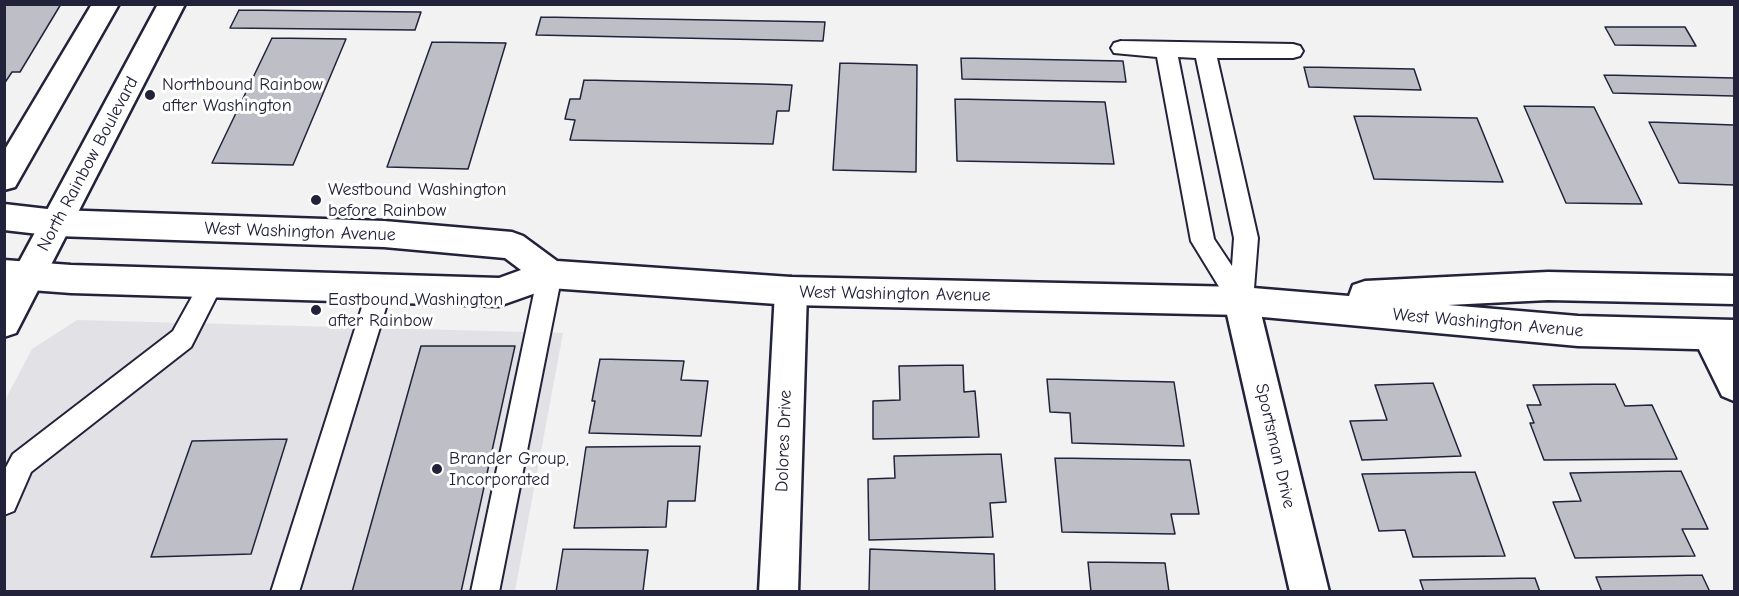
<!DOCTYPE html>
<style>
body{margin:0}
#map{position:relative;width:1739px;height:596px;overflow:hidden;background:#f2f2f3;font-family:"Comic Neue",sans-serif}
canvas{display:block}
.frame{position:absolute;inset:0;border:6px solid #22223b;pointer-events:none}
</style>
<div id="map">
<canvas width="1739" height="596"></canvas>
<div class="frame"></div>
</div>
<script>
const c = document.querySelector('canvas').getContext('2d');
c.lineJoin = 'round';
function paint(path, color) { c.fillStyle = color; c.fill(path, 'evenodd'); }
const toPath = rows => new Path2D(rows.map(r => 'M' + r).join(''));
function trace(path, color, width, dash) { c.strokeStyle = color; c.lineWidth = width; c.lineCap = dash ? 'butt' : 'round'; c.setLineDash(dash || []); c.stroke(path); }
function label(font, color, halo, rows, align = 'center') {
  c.font = font + ' "Comic Neue",sans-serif'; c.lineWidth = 6; c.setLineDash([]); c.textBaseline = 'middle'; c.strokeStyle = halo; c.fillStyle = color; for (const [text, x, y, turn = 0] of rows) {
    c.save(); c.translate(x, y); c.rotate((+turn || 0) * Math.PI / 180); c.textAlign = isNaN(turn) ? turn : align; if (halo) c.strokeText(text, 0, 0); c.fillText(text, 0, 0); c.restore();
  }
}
const built = toPath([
 [77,320,563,333,515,591,5,591,4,402,32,349]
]);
const building = toPath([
 [4,4,61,4,20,72,12,72,4,84,4,4],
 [239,10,421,12,415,30,230,28,239,10],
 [541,17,825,22,823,41,536,35,541,17],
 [1605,27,1685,27,1696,46,1615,45,1605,27],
 [272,38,346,39,293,165,212,163,272,38],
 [432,42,506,43,468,169,387,167,432,42],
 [961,58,1123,61,1126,82,962,79,961,58],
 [840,63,917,65,916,172,833,170,840,63],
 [1304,67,1414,69,1421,90,1309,87,1304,67],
 [1604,75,1734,78,1734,96,1613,93,1604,75],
 [584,80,762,84,792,85,789,111,777,111,773,144,570,140,575,120,565,119,570,99,580,99,584,80],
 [955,99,1105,102,1114,164,957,161,955,99],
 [1524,106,1594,107,1642,204,1566,203,1524,106],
 [1354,116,1477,118,1503,182,1374,179,1354,116],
 [1649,122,1734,125,1734,185,1679,183,1649,122],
 [421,346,515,346,461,592,352,592,421,346],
 [600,359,684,361,681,380,708,381,701,436,589,433,595,401,592,401,600,359],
 [963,365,964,392,975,391,979,437,873,439,873,401,900,400,899,366,963,365],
 [1047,379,1174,382,1184,446,1072,443,1070,413,1050,412,1047,379],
 [1433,383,1461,456,1362,460,1350,421,1387,420,1375,385,1433,383],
 [1615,384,1625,406,1652,405,1677,459,1544,460,1530,423,1534,423,1527,405,1541,405,1533,385,1615,384],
 [287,439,251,554,151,557,192,441,287,439],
 [700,446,695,501,668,501,666,527,574,528,586,447,700,446],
 [1001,454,1006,502,990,503,993,537,869,540,868,479,895,478,894,456,1001,454],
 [1055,458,1190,460,1199,514,1171,514,1175,534,1062,532,1055,458],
 [1681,471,1708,529,1682,529,1695,556,1575,558,1553,502,1581,501,1570,473,1681,471],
 [1475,472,1505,556,1413,557,1405,530,1379,531,1362,474,1475,472],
 [563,549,648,550,643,591,681,592,556,592,563,549],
 [870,549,994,554,995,592,869,592,870,549],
 [1088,562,1165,563,1169,592,1091,592,1088,562],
 [1702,575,1710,592,1602,592,1596,577,1702,575],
 [1535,578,1540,592,1424,592,1420,580,1535,578]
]);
const service = toPath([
 [1121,41,1293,44,1300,46,1303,51,1300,56,1293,58,1217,58,1258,238,1253,301,1250,308,1241,311,1232,308,1191,241,1157,57,1114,53,1111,48,1114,43,1121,41],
 [1178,57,1196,58,1234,238,1232,266,1214,239,1178,57],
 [550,264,558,267,562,274,499,592,471,592,538,274,542,267,550,264],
 [211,274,219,277,223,284,191,347,31,472,14,511,4,515,4,471,13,454,173,331,203,277,211,274],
 [380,278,388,281,392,288,299,592,271,592,368,288,372,281,380,278]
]);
const minor = toPath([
 [791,277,803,281,807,291,798,592,759,592,775,291,779,281,791,277],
 [1241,287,1253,291,1258,301,1329,592,1290,592,1224,301,1229,291,1241,287],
 [1709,320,1721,325,1734,351,1734,401,1722,396,1692,335,1697,325,1709,320]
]);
const secondary = toPath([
 [4,204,56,210,384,221,512,232,523,236,557,261,791,277,1241,287,1349,296,1353,285,1365,281,1548,272,1734,276,1734,304,1548,300,1448,305,1578,316,1734,320,1734,350,1578,346,1241,315,791,305,550,288,499,306,71,293,4,288,4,260,71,265,499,278,521,270,505,258,384,247,56,236,4,230,4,204]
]);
const primary = toPath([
 [92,4,119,4,15,187,4,190,4,151,92,4],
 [158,4,185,4,16,333,4,337,4,290,158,4]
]);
const markers = [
 [150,95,6,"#22223b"],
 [316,200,6,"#22223b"],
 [316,310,6,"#22223b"],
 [437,469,6,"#22223b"]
];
const poiNames = [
 ["Northbound Rainbow",162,85],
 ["after Washington",162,106],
 ["Westbound Washington",328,190],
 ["before Rainbow",328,211],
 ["Eastbound Washington",328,300],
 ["after Rainbow",328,321],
 ["Brander Group,",449,459],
 ["Incorporated",449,480]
];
const streetNames = [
 ["North Rainbow Boulevard",88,164,-62],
 ["West Washington Avenue",300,232,2],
 ["West Washington Avenue",895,294,1],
 ["West Washington Avenue",1488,323,5],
 ["Dolores Drive",784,441,-88],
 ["Sportsman Drive",1275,446,77]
];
paint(built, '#e2e2e6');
paint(building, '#bebec6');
trace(building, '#22223b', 1.5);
trace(service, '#22223b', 4);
trace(minor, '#22223b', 5);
trace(secondary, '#22223b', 5);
trace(primary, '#22223b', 5);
paint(service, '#fff');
paint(minor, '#fff');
paint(secondary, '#fff');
paint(primary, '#fff');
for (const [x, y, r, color] of markers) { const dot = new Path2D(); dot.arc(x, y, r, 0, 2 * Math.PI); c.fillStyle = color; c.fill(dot); trace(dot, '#fff', 2); }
label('18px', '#22223b', '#fff', poiNames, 'left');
label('18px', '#22223b', '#fff', streetNames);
</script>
